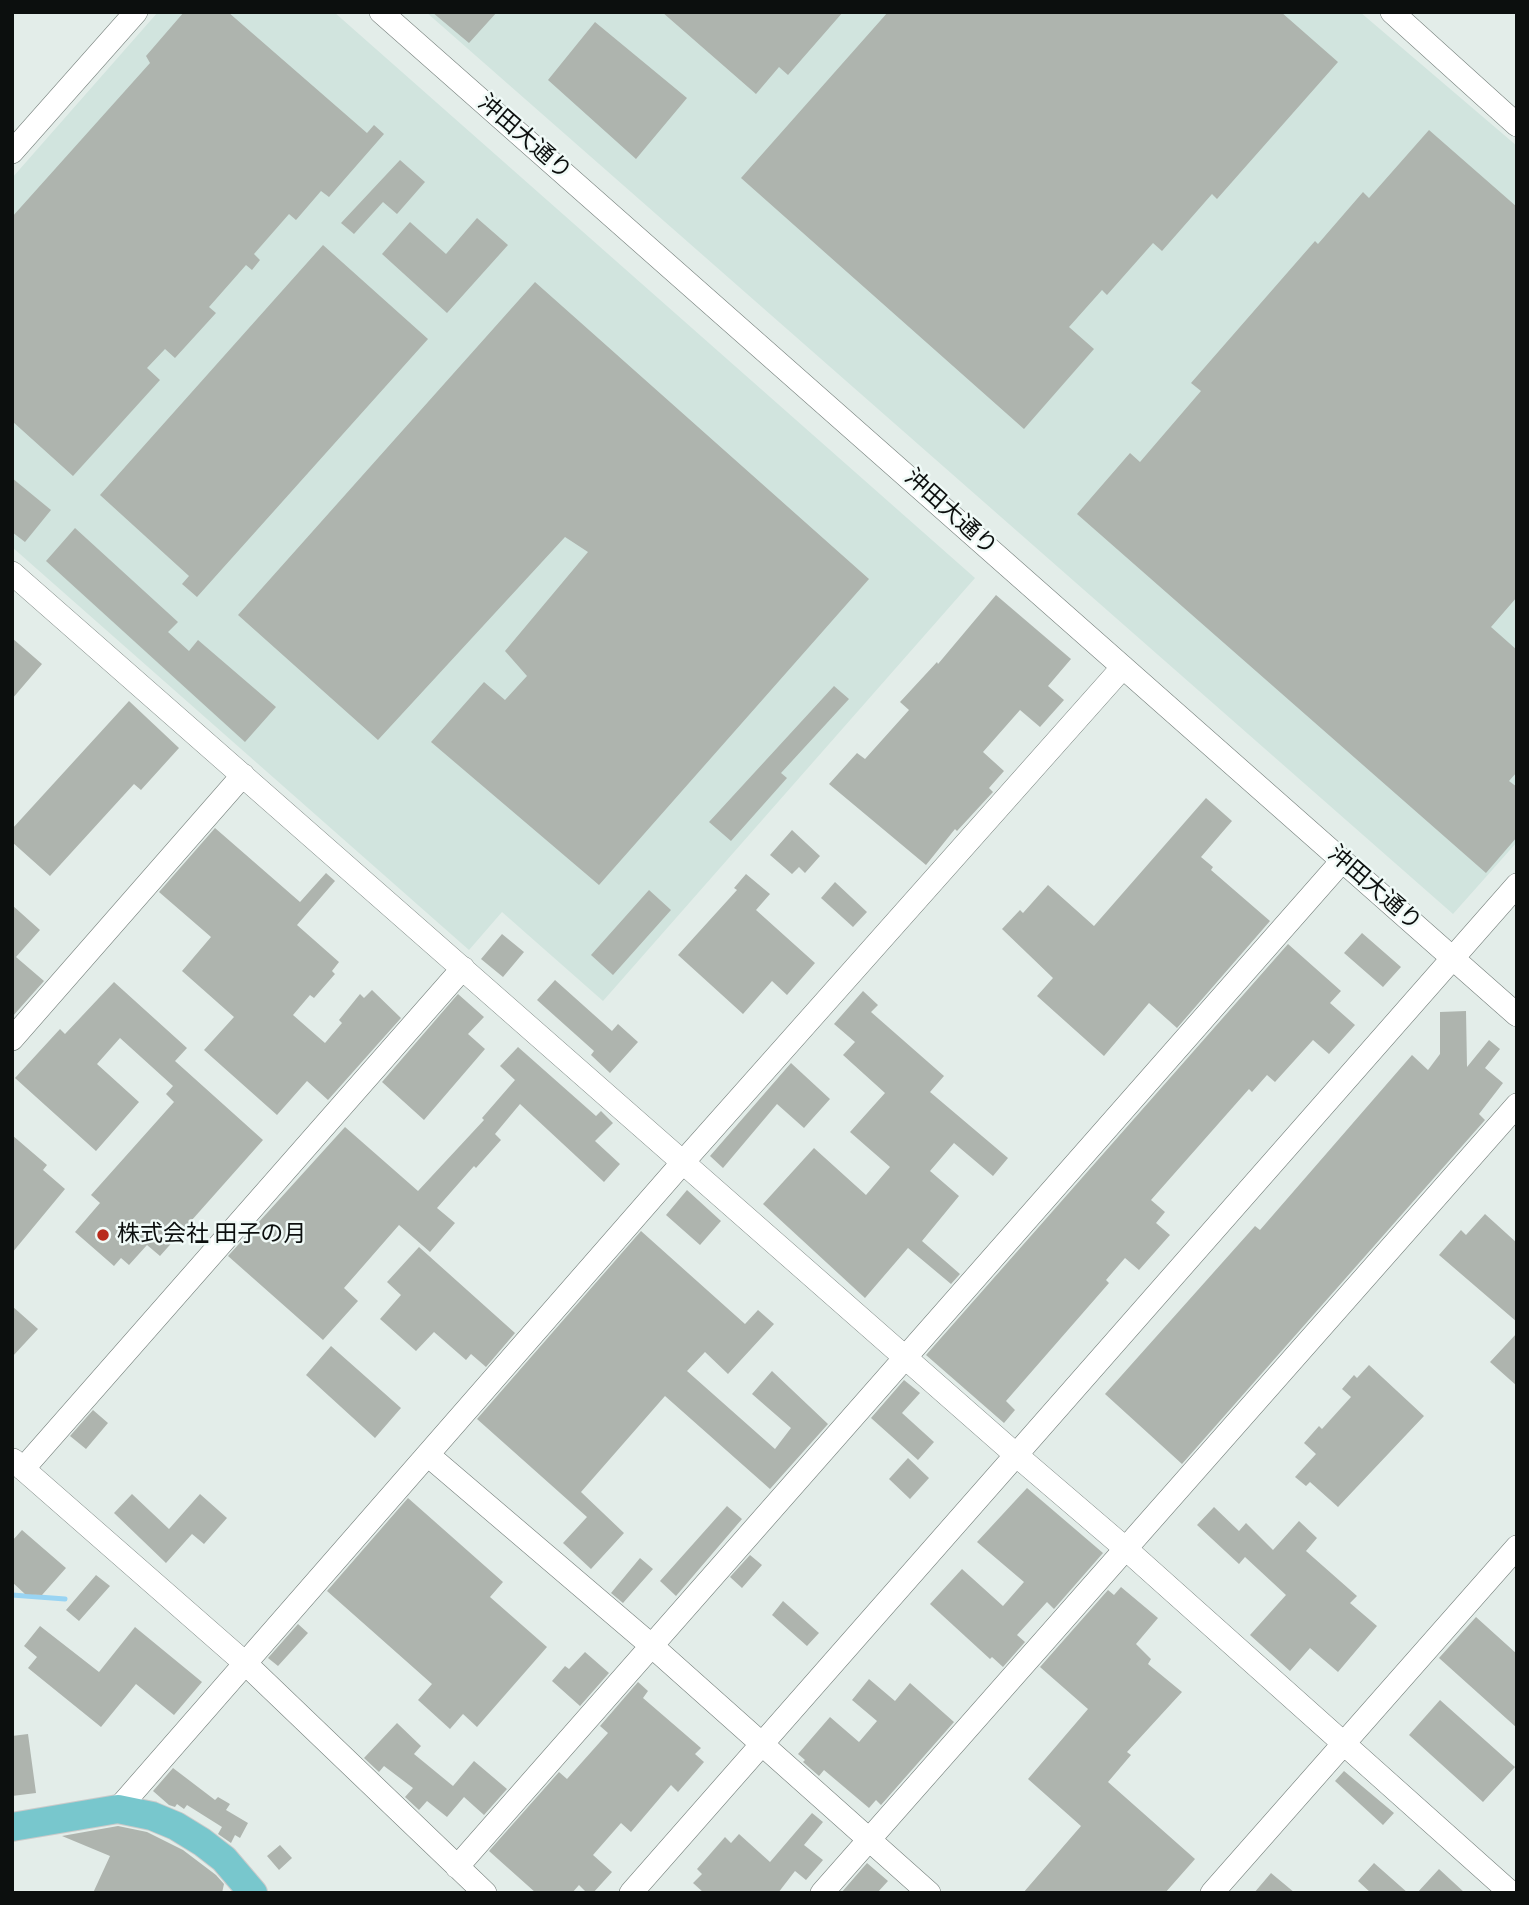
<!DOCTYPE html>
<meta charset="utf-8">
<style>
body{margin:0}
#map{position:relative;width:1529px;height:1905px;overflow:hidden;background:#e3ede9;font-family:"Roboto Condensed",sans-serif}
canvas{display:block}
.frame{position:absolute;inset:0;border:14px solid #0c0f0e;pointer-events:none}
</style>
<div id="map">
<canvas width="1529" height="1905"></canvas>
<div class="frame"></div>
</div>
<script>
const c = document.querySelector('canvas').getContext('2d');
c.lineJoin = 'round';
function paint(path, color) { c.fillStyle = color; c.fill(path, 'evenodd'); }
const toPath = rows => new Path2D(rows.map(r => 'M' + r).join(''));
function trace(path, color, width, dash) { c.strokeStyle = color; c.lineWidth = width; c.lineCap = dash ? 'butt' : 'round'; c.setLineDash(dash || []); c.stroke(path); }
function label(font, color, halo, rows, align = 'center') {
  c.font = font + ' "Roboto Condensed","Noto Sans JP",sans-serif'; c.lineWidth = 5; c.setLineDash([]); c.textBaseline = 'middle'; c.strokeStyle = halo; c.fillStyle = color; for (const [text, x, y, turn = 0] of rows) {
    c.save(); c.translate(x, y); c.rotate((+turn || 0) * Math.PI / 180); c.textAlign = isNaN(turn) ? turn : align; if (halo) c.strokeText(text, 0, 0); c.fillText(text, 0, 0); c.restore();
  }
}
const built = toPath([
 [158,12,334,12,975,578,603,1001,502,912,469,950,12,547,12,178],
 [426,12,1360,12,1517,146,1517,842,1453,914]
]);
const stream = toPath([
 [12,1595,65,1599]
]);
const building = toPath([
 [184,12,228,12,367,133,374,125,384,134,329,197,321,191,296,220,289,214,254,254,260,260,252,270,246,265,209,307,216,313,175,358,165,349,147,368,160,380,73,476,12,421,12,217,150,63,146,56],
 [432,12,497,12,469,43],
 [662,12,843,12,788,75,779,67,756,94],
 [888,12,1281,12,1338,62,1217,199,1212,194,1162,251,1153,243,1107,295,1102,290,1069,327,1094,349,1024,429,741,178],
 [595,22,687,98,636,159,548,80],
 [1429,130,1517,207,1517,597,1491,627,1517,650,1517,772,1509,781,1517,787,1517,837,1486,873,1077,514,1130,453,1140,462,1201,391,1191,383,1315,241,1318,244,1363,192,1369,198],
 [400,160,425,182,397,214,383,202,354,234,341,223],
 [477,218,508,245,447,313,382,254,410,222,446,254],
 [323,245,428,339,197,597,182,584,189,576,100,495],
 [535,282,869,579,599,885,431,742,484,682,505,700,527,676,505,651,588,552,565,537,378,740,238,615],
 [12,478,51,510,25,542,12,532],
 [75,528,178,622,168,632,189,651,198,640,276,707,245,742,46,561],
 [996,595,1071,659,1048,686,1064,700,1040,727,1020,710,983,752,1004,771,989,788,993,792,957,831,955,829,926,865,829,784,857,753,865,759,909,710,900,702,937,662,938,664],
 [12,638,42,664,12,699],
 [834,686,849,699,781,773,787,778,731,841,709,822],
 [129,701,179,748,141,790,134,784,50,876,12,842,12,829],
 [1206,798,1232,821,1201,857,1213,867,1211,870,1270,921,1177,1028,1149,1003,1104,1056,1037,996,1053,978,1002,929,1020,910,1023,913,1048,885,1094,926],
 [215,828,300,902,326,873,335,881,297,925,339,962,332,971,335,974,314,998,310,995,293,1015,325,1043,342,1023,339,1020,360,994,364,998,372,990,401,1018,328,1100,307,1081,277,1115,204,1050,234,1017,182,971,211,937,159,892],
 [792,830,820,856,805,873,799,867,792,874,770,855],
 [746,874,770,894,756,910,815,963,787,995,772,981,743,1014,678,955,737,890,734,888],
 [835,882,867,912,853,927,821,898],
 [649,890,671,910,613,975,591,955],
 [12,905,40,930,16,957,44,981,12,1017],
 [1362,933,1401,967,1383,987,1344,953],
 [502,934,524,952,503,977,481,959],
 [1288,944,1341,991,1330,1003,1355,1025,1329,1054,1313,1040,1275,1082,1267,1075,1252,1092,1249,1089,1151,1200,1165,1212,1156,1223,1170,1235,1139,1270,1125,1258,1106,1280,1109,1283,1006,1401,1015,1410,1004,1423,926,1355],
 [555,980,612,1031,618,1024,638,1042,610,1073,591,1055,594,1051,537,1000],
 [114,982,187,1048,175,1061,263,1140,160,1256,147,1245,129,1265,121,1258,114,1266,75,1232,100,1203,91,1195,174,1102,166,1094,173,1086,120,1038,97,1064,139,1102,96,1151,15,1078,60,1029,65,1034],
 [863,991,878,1005,871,1012,944,1076,930,1092,1008,1158,993,1176,954,1143,930,1171,959,1196,922,1241,960,1274,951,1284,908,1248,865,1298,763,1204,814,1148,866,1195,890,1167,850,1132,885,1093,843,1055,855,1042,834,1024],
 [458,994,484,1017,468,1034,485,1049,424,1120,382,1082],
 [1466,1011,1467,1067,1489,1040,1500,1049,1485,1068,1503,1083,1479,1114,1485,1120,1182,1464,1105,1394,1255,1226,1260,1230,1412,1055,1428,1070,1440,1054,1440,1012],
 [518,1047,596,1116,601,1111,613,1123,595,1141,620,1164,604,1182,520,1104,495,1134,501,1140,476,1168,474,1166,437,1208,455,1223,430,1252,399,1225,344,1288,358,1301,323,1340,228,1256,345,1127,418,1191,484,1120,482,1118,515,1080,500,1066],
 [791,1063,830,1099,804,1128,777,1104,723,1168,710,1156],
 [12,1135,47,1165,43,1170,65,1189,12,1253],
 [687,1190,721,1221,700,1245,666,1215],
 [1485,1214,1517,1243,1517,1322,1439,1255,1461,1230,1466,1235],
 [641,1231,745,1324,758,1310,774,1324,728,1374,705,1352,687,1371,775,1449,791,1428,752,1394,772,1371,828,1424,770,1489,665,1396,581,1492,624,1533,591,1569,563,1543,587,1517,477,1419],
 [419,1247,515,1333,486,1367,471,1354,466,1360,434,1332,416,1351,380,1319,401,1295,387,1282],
 [12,1306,38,1329,12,1357],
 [1517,1333,1517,1386,1490,1362],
 [331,1346,401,1408,375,1438,306,1375],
 [1369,1365,1424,1416,1338,1507,1310,1482,1306,1486,1295,1477,1316,1454,1304,1443,1319,1426,1322,1429,1351,1397,1342,1389,1354,1375,1357,1378],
 [904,1380,920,1393,902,1413,934,1442,918,1460,871,1418],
 [93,1410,108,1423,86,1449,70,1436],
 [908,1458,929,1478,910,1499,889,1479],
 [1027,1488,1103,1553,1054,1609,1047,1602,1017,1635,1025,1642,1003,1667,992,1657,990,1659,930,1604,962,1569,1003,1606,1024,1582,977,1542],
 [132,1494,169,1529,200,1494,227,1518,204,1544,192,1534,166,1563,114,1513],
 [408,1498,503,1582,490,1597,547,1647,477,1727,463,1714,450,1729,418,1700,432,1684,327,1591],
 [727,1506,742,1519,676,1596,660,1581],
 [1214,1507,1239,1531,1246,1523,1273,1550,1299,1521,1317,1538,1306,1551,1357,1596,1350,1603,1377,1626,1338,1672,1310,1648,1290,1671,1250,1635,1286,1595,1245,1557,1239,1564,1197,1525],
 [22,1530,66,1568,42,1595,25,1594,12,1582,12,1541],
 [750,1555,762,1565,742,1588,730,1577],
 [640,1558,653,1569,623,1603,611,1593],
 [96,1575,110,1586,79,1621,66,1610],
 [1121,1587,1158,1618,1136,1644,1151,1659,1148,1664,1182,1692,1127,1752,1131,1755,1108,1782,1195,1859,1165,1893,1023,1893,1081,1826,1028,1779,1088,1709,1040,1667,1108,1590,1114,1595],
 [783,1601,819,1633,807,1646,772,1615],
 [1476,1617,1517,1654,1517,1728,1439,1658],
 [298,1624,308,1633,278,1666,268,1658],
 [40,1626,99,1672,135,1627,202,1682,174,1715,136,1684,101,1727,28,1668,37,1657,24,1646],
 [585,1652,609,1673,580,1706,552,1681,565,1666,569,1669],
 [869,1679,895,1701,910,1683,954,1722,881,1805,876,1800,869,1808,824,1770,819,1776,803,1762,805,1760,798,1754,830,1717,859,1742,877,1721,852,1700],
 [638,1682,648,1691,643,1698,701,1748,695,1754,704,1762,678,1792,671,1785,631,1832,621,1823,593,1855,612,1872,593,1893,587,1893,579,1885,572,1893,536,1893,489,1851,559,1772,567,1779,608,1733,600,1726],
 [1440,1700,1515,1767,1483,1802,1409,1735],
 [397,1723,421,1746,414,1754,453,1786,474,1761,507,1789,484,1815,464,1797,447,1817,427,1801,419,1810,405,1797,413,1788,384,1766,379,1772,364,1758],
 [28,1734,36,1793,12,1796,12,1736],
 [173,1768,215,1800,218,1797,230,1804,226,1810,248,1823,240,1838,235,1835,231,1843,218,1834,222,1827,187,1805,184,1809,177,1804,175,1807,169,1805,153,1791],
 [1344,1771,1394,1813,1383,1825,1335,1781],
 [812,1813,823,1822,804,1845,823,1860,806,1880,795,1871,778,1893,704,1893,693,1883,702,1874,697,1869,725,1837,731,1843,739,1834,770,1862],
 [118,1826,147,1832,183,1850,216,1875,224,1884,222,1893,93,1893,110,1856,62,1836],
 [280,1845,292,1858,279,1870,267,1856],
 [867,1863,888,1881,877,1893,841,1893],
 [1374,1863,1408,1893,1371,1893,1358,1881],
 [1439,1869,1465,1893,1417,1893],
 [1271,1873,1295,1893,1254,1893]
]);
const minor = toPath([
 [381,12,1517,1015],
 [1392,12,1517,125],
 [12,152,136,12],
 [12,573,1015,1454,1126,1549,1511,1893],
 [12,1039,243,775],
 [428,1455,653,1647,929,1893],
 [13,1460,246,1664,485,1893],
 [23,1469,463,968],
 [118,1809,684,1161,1123,667],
 [457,1867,1342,861],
 [631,1893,1517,885],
 [822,1893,1517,1105],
 [1212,1893,1517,1547]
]);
const major = toPath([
 [12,1827,118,1809,152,1816,176,1826,202,1842,224,1859,253,1893]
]);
const markers = [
 [103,1235,7,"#b82b1c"]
];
const streetNames = [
 ["沖田大通り",524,138,41],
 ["沖田大通り",950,513,42],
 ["沖田大通り",1374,889,41]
];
const poiNames = [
 ["株式会社 田子の月",117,1235]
];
paint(built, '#d1e4de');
trace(stream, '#99d4f3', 5);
paint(building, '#aeb4ae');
trace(minor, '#77807d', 24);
trace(major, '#cacaca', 30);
trace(minor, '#fff', 23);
trace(major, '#78c7cd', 28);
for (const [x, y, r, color] of markers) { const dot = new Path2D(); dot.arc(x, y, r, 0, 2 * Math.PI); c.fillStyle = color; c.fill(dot); trace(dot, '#f0faf7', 2.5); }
label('23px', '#0c0f0e', '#f0faf7', streetNames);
label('23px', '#0c0f0e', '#f0faf7', poiNames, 'left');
</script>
